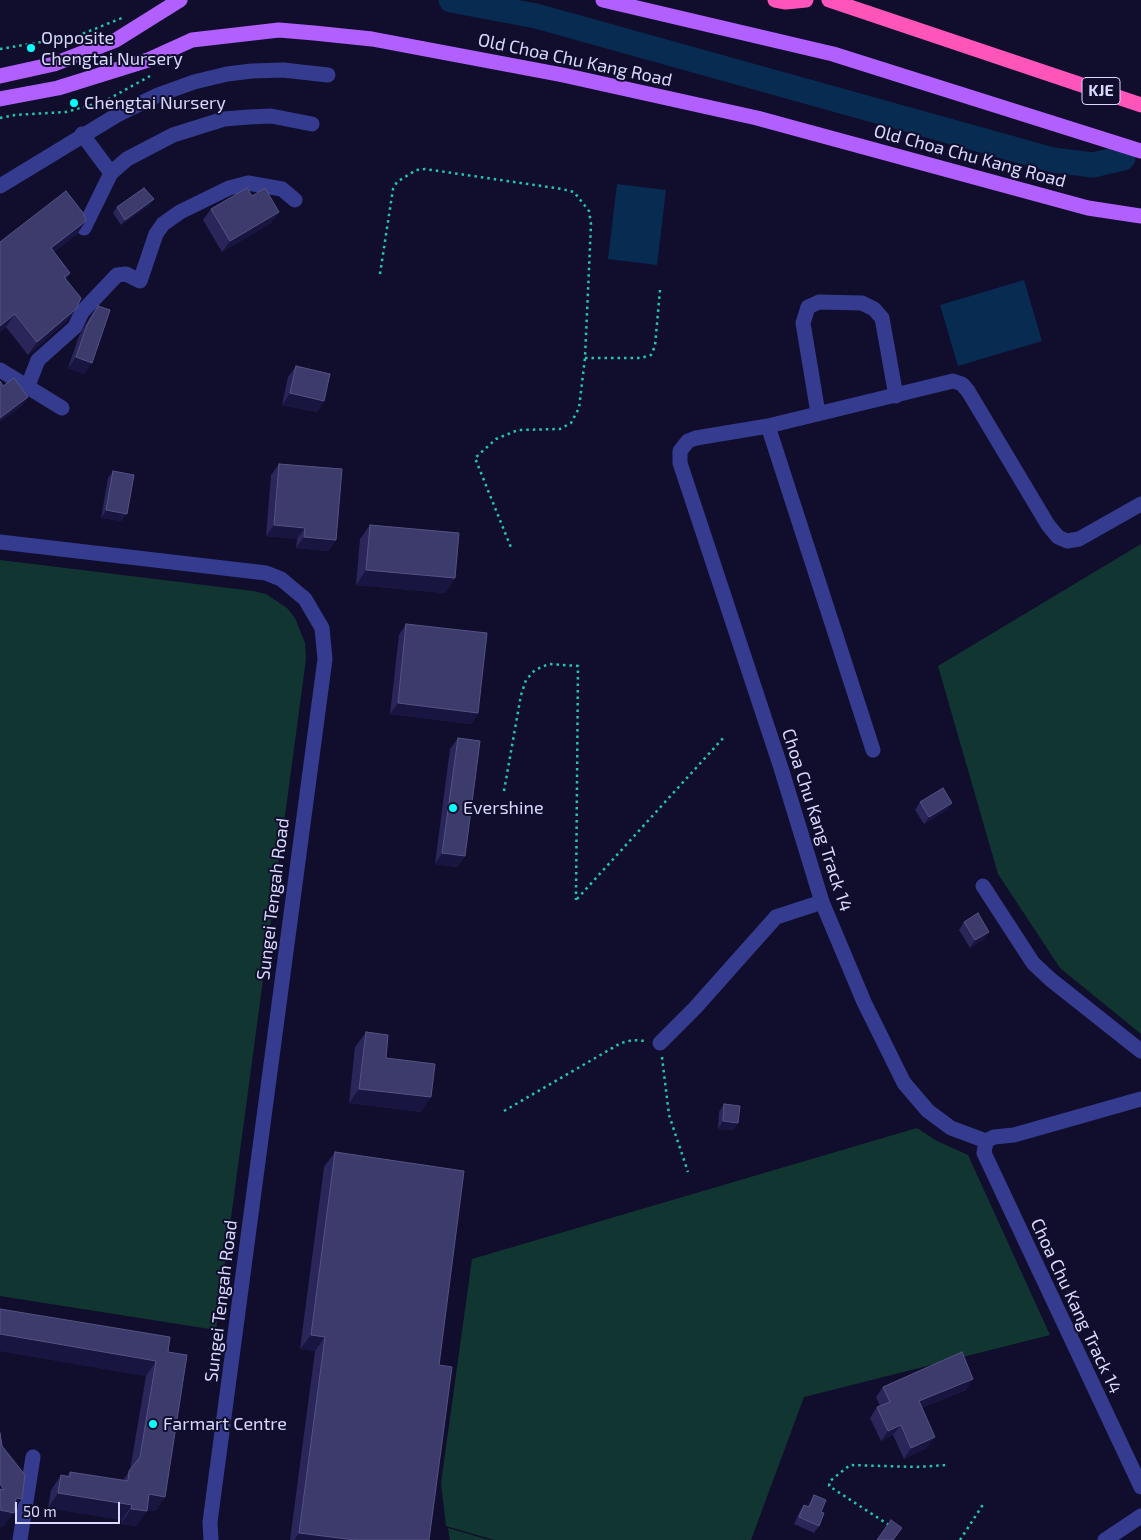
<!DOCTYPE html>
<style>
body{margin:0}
#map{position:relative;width:1141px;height:1540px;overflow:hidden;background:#100e2c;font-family:"Exo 2",sans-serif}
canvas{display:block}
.scale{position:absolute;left:15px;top:1502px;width:105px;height:22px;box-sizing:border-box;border:2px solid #d9d9ff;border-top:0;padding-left:6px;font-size:15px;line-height:18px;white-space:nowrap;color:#d9d9ff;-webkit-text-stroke:4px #100e2c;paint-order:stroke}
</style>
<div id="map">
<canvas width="1141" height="1540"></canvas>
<div class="scale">50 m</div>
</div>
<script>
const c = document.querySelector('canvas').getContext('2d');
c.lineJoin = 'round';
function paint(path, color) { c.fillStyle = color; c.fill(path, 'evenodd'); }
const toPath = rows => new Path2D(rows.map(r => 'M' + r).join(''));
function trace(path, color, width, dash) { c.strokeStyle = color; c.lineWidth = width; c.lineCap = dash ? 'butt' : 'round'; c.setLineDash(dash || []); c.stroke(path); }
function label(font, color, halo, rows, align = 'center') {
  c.font = font + ' "Exo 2",sans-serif'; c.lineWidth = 4; c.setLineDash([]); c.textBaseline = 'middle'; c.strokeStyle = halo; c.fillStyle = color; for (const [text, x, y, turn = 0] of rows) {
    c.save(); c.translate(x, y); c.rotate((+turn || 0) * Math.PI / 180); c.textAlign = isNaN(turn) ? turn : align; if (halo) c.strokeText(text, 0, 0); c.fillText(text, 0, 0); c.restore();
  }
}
const green = toPath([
 [1141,544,1141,1034,1060,968,998,874,938,666],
 [0,560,253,591,266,594,287,608,295,618,305,643,306,659,216,1330,0,1296],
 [917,1128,937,1141,968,1155,1050,1335,804,1397,751,1540,494,1540,446,1526,441,1483,472,1259],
 [448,1528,489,1540,450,1540]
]);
const water = toPath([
 [617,184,666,190,657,265,608,259],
 [1024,280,1042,341,958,366,940,305]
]);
const river = toPath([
 [451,0,536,16,1053,160,1093,165,1123,158]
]);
const path = toPath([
 [0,49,77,36,122,18],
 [0,118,15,115,66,112,105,101,150,76],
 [380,274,393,189,397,182,416,170,425,169,562,189,574,192,589,211,591,224,585,358,579,408,571,423,560,429,518,430,496,439,475,458,512,550],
 [585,358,641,358,651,355,655,346,660,290],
 [504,791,521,695,526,680,535,670,549,664,578,666,576,900],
 [577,899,725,736],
 [662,1057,669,1115,688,1172],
 [504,1111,621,1043,633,1040,646,1041],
 [889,1525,829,1486,830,1481,850,1465,917,1467,947,1465],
 [960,1540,984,1503]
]);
const minor = toPath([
 [82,134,111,173],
 [0,186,117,115,158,95,194,82,227,74,252,71,283,70,328,75],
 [84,228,111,173,127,159,173,135,224,119,249,117,271,116,312,124],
 [0,370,62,408],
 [27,388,38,360,75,327,82,312,117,275,126,274,140,281,156,234,163,224,180,212,229,188,248,183,282,189,295,200],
 [818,413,803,323,808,307,819,302,862,303,874,309,882,318,896,396],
 [768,426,873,750],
 [1141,504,1079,539,1067,541,1058,537,1048,525,968,391,962,384,953,381,768,426,696,438,688,441,680,451,680,463,781,768,822,902,864,1002,904,1083,928,1111,951,1128,986,1141,994,1137,1014,1135,1141,1099],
 [0,542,266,573,281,579,305,599,322,628,325,659,210,1522,211,1540],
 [983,886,1033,963,1050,979,1141,1051],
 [660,1043,695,1008,776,917,822,902],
 [986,1141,984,1153,1141,1487],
 [20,1540,33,1457],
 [1105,1540,1141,1516]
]);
const major = toPath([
 [603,0,833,54,1141,151],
 [0,76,54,64,116,40,180,0],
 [0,99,58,88,148,60,192,40,279,30,314,33,372,39,563,75,757,118,1088,208,1141,216]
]);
const highway = toPath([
 [775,0,786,2,806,0],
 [829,0,1141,105]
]);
const wall = toPath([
 [252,196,279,212,271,223,222,252,203,220,211,209],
 [150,205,121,225,113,213,117,207],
 [86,221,77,234,54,252,70,273,66,279,76,309,67,321,28,355,6,327,0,332,0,242],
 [98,306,84,374,68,368,79,336,90,317],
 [296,366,324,401,317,412,282,405,288,377],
 [279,464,336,540,328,551,296,548,297,539,266,536,271,475],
 [113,471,122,521,101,518,108,478],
 [370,525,455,578,445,593,356,585,360,539],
 [406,624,478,713,471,724,390,714,399,635],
 [458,738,465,856,457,867,435,864,450,749],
 [920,802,952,803,947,810,924,824,915,810],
 [964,922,984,939,970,948,959,930],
 [366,1032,386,1058,421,1112,349,1103,355,1047],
 [724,1104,738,1123,733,1130,718,1129,719,1112],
 [335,1152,439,1365,429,1540,290,1540,315,1351,300,1349,324,1167],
 [0,1309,168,1352,165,1497,155,1511,147,1510,136,1526,121,1524,122,1520,48,1508,51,1490,61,1475,67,1476,70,1472,123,1480,130,1470,146,1376,0,1351],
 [883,1387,966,1390,921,1408,927,1448,904,1459,893,1435,881,1441,870,1418,877,1407,880,1406,876,1397],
 [814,1495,821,1512,819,1526,814,1533,794,1524,800,1511,804,1505,808,1506]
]);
const shadedWall = toPath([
 [154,199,150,205,121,225,125,220],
 [279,212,271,223,222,252,230,241],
 [86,221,77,234,42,261,51,248],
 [76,309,67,321,28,355,37,342],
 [15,314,6,327,0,332,0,326],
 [76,357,92,363,84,374,68,368],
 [290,393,324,401,317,412,282,405],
 [28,397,22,406,0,422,0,418],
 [106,510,127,514,122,521,101,518],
 [274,525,305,528,297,539,266,536],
 [304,537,336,540,328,551,296,548],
 [366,570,455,578,445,593,356,585],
 [398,703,478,713,471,724,390,714],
 [952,803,947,810,924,824,929,817],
 [442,853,465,856,457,867,435,864],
 [989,932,984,939,970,948,975,940],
 [359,1089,431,1097,421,1112,349,1103],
 [723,1121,738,1123,733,1130,718,1129],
 [0,1334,156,1361,146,1376,0,1351],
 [311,1335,325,1337,315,1351,300,1349],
 [973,1379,966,1390,911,1412,919,1401],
 [901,1425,893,1435,881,1441,888,1431],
 [935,1437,927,1448,904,1459,911,1448],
 [58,1493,132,1505,122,1520,48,1508],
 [149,1494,165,1497,155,1511,139,1509],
 [16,1498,22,1499,12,1512,14,1513,3,1527,0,1527,0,1510],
 [131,1509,147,1511,136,1526,121,1524],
 [299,1533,355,1540,294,1540]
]);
const building = toPath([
 [144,188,154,199,125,220,117,207,144,188],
 [247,188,252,196,265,188,279,212,230,241,211,209,247,188],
 [66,191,84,214,86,221,51,248,70,273,64,277,81,298,76,309,37,342,15,314,0,326,0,242,66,191],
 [98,306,110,310,92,363,76,357,87,325,98,306],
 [296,366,330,374,324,401,290,393,296,366],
 [14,378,28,397,0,418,0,381,3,386,14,378],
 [279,464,342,469,336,540,304,537,305,528,274,525,279,464],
 [113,471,134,475,127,514,106,510,113,471],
 [370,525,459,533,455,578,366,570,370,525],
 [406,624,487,633,478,713,398,703,406,624],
 [458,738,480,741,465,856,442,853,458,738],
 [943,788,952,803,929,817,920,802,943,788],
 [978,913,989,932,975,940,964,922,978,913],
 [366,1032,388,1035,386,1058,435,1064,431,1097,359,1089,366,1032],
 [724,1104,740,1106,738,1123,723,1121,724,1104],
 [335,1152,464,1171,439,1365,452,1367,429,1540,355,1540,299,1533,325,1337,311,1335,335,1152],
 [0,1309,170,1337,168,1352,187,1355,165,1497,149,1494,147,1511,131,1509,132,1505,58,1493,61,1475,70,1477,70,1472,128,1481,129,1471,140,1457,156,1361,0,1334,0,1309],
 [962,1352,973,1379,919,1401,935,1437,911,1448,901,1425,888,1431,877,1407,890,1402,883,1387,962,1352],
 [0,1433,2,1446,25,1475,22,1499,16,1498,14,1513,0,1510,0,1489,4,1490,0,1484,0,1433],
 [814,1495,826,1500,821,1512,824,1513,819,1526,799,1517,804,1505,809,1507,814,1495],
 [891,1520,902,1528,893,1540,877,1540,891,1520]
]);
const markers = [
 [31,48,5,"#05fffb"],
 [74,103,5,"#05fffb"],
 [453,808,5,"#05fffb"],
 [153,1424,5,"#05fffb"]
];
const shields = [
 [1101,91,38]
];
const shieldNames = [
 ["KJE",1101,91]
];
const poiNames = [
 ["Opposite",41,38],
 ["Chengtai Nursery",41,59],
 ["Chengtai Nursery",84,103],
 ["Evershine",463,808],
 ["Farmart Centre",163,1424]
];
const streetNames = [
 ["Old Choa Chu Kang Road",575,60,12],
 ["Old Choa Chu Kang Road",970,156,15],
 ["Choa Chu Kang Track 14",817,820,72],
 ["Sungei Tengah Road",273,899,-83],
 ["Sungei Tengah Road",221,1301,-83],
 ["Choa Chu Kang Track 14",1076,1306,65]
];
paint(green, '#113631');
paint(water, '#082b52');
trace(river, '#082b52', 25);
trace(path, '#25c7ab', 2.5, [2.5, 4]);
trace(minor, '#353c8f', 15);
trace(major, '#b160ff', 15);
trace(highway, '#ff54ba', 15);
paint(wall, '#2a265a');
paint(shadedWall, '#181540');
paint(building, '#3d3a6c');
trace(building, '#555383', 1);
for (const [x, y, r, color] of markers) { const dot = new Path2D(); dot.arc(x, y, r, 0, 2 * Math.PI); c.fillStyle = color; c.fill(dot); trace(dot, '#100e2c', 2); }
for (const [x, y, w] of shields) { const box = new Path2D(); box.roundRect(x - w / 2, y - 13.5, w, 27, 4); c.fillStyle = '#100e2c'; c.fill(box); trace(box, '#d9d9ff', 1); }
label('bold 16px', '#d9d9ff', null, shieldNames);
label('18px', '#d9d9ff', '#100e2c', poiNames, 'left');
label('18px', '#d9d9ff', '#100e2c', streetNames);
</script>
